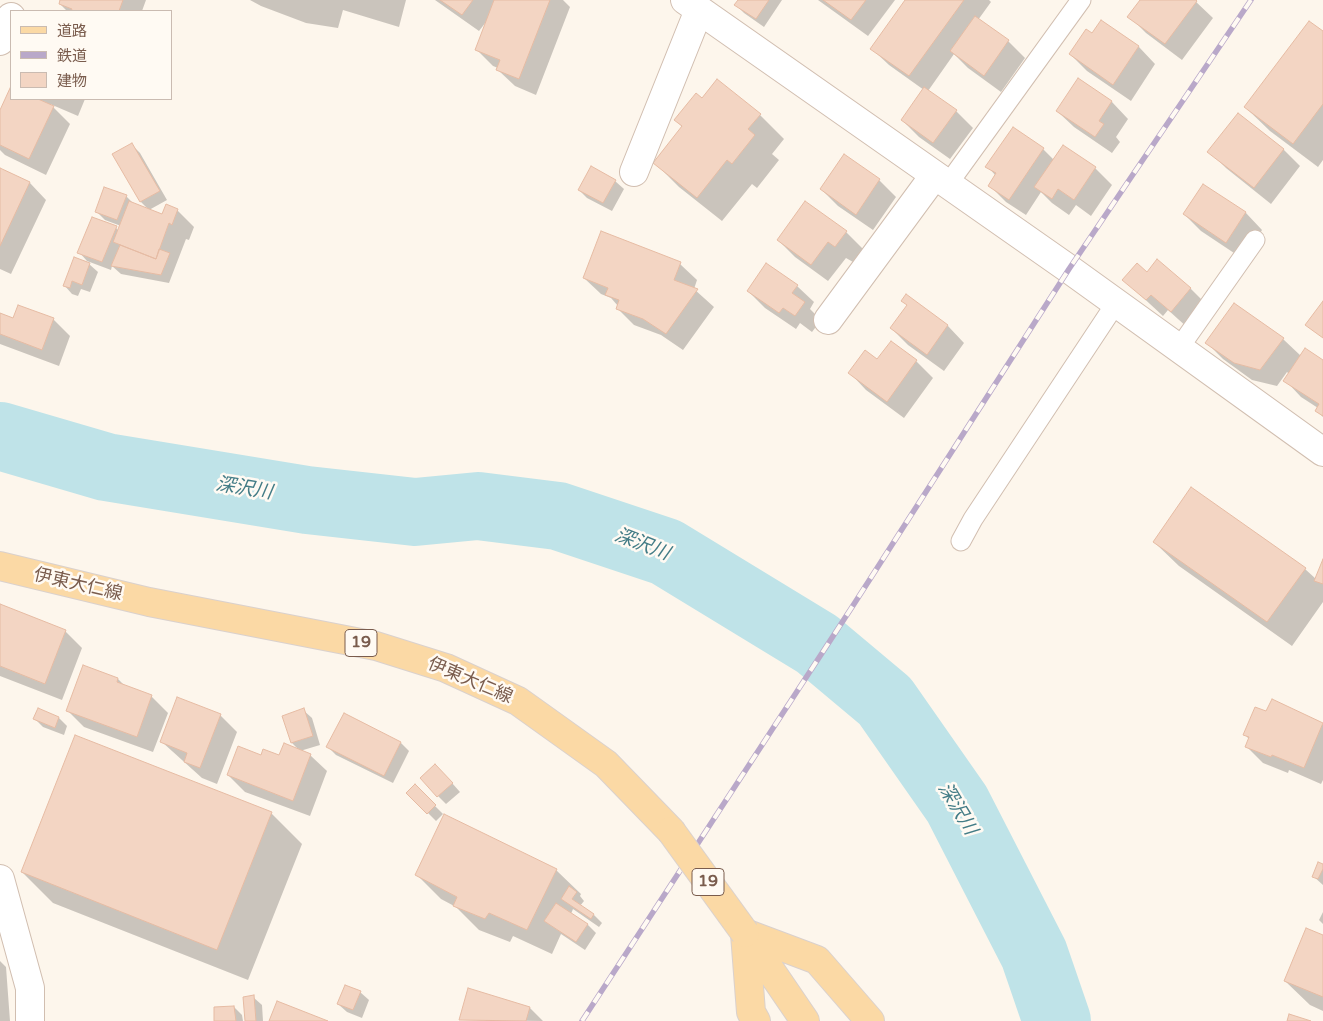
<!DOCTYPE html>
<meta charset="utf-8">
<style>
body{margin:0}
#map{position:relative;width:1323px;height:1021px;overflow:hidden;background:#fdf6ec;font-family:"Varela Round","Noto Sans JP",sans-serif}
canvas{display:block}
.legend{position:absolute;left:10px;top:10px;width:162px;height:90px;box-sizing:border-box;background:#fffaf3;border:1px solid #cabbb1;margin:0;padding:6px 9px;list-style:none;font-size:15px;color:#7a5c4d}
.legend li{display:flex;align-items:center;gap:10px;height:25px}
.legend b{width:25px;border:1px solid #cabbb1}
</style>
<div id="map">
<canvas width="1323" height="1021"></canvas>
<ul class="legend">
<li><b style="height:6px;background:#fbd9a5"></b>道路</li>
<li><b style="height:6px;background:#b9a8c9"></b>鉄道</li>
<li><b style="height:14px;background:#f3d5c3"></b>建物</li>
</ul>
</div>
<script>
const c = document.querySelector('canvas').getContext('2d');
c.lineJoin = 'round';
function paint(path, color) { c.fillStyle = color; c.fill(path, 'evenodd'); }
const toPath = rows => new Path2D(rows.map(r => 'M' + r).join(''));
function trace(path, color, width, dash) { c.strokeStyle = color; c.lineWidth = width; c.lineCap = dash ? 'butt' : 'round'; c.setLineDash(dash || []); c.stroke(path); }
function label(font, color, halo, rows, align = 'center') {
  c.font = font + ' "Varela Round","Noto Sans JP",sans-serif'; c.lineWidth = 5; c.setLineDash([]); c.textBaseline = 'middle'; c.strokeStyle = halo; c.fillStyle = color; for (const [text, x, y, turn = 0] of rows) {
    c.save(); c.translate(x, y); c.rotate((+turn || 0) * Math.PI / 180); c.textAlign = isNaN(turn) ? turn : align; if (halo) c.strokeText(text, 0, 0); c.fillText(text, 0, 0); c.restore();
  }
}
const shadow = toPath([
 [61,0,146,0,142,11,67,11,60,4],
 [250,0,406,0,399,27,343,10,338,28,306,23,261,6],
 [435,0,563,0,570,7,536,95,515,86,498,70,498,68,493,66,476,49,486,22,479,31],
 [739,0,782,0,764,27,744,13,736,5],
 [818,0,895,0,868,36],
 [906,0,989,0,991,2,978,20,1008,41,1025,58,1001,92,968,68,954,54,928,91,956,111,973,128,950,159,919,137,902,120,924,90,889,65,872,49],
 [1141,0,1194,0,1213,18,1182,60,1146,33,1129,16],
 [1101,21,1139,47,1155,64,1131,101,1087,71,1070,54,1092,35],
 [1323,33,1323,160,1318,167,1270,131,1245,107],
 [1078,80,1112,102,1128,119,1116,137,1120,142,1112,153,1074,127,1057,111],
 [11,89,11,99,35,99,38,100,37,99,85,99,78,116,50,104,70,124,46,175,5,155,0,150,0,113],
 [760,115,784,139,772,154,779,160,757,188,752,184,722,221,679,187,654,162,682,127,676,120],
 [1238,115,1284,150,1300,166,1271,204,1226,168,1209,151],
 [132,145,140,153,167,200,149,210,141,202,114,155],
 [1043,149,1054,160,1095,168,1112,185,1091,216,1076,205,1069,215,1052,203,1041,192,1026,215,1006,202,989,185,996,176,987,166],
 [844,156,879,180,896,197,873,230,838,206,821,189],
 [0,169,30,183,46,200,11,274,0,269],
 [615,181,624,189,612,211,587,198,579,190],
 [1204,186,1246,213,1262,230,1243,259,1201,231,1184,214],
 [126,196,135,205,162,216,177,210,194,227,189,240,186,239,169,283,121,274,112,266,111,270,87,261,79,252,116,228,119,231,121,226,105,220,96,211],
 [846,232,863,249,853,262,846,258,828,281,795,257,778,240],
 [89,264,98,272,90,292,81,289,78,296,72,294,64,285],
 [680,264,697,280,694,289,714,307,683,350,661,335,634,325,617,308,618,306,611,298,601,294,584,278],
 [1147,273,1190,288,1207,305,1188,328,1168,310,1163,316,1124,280],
 [797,286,814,302,810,309,821,320,812,332,800,323,796,329,765,308,748,291],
 [906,296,948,326,964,343,944,371,908,345,891,328,908,305],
 [0,315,14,320,53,319,70,336,59,366,0,344],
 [1283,339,1301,356,1323,361,1323,417,1317,411,1318,408,1301,397,1285,380,1289,374,1287,372,1277,386,1252,380,1223,359,1207,343],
 [891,343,916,361,933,378,904,418,866,390,850,373,878,361],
 [1154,542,1305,569,1316,579,1323,562,1323,602,1292,646,1179,566],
 [0,606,65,631,82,648,62,700,0,676],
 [118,679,126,687,151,696,168,713,153,752,84,727,67,710],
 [1272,701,1323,725,1323,780,1321,784,1289,770,1288,773,1263,763,1246,746,1249,739,1244,734,1266,713],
 [38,710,59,718,67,726,64,735,43,727,35,719],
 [303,710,312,718,320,745,300,751,310,755,327,771,310,816,245,792,228,775,261,757,280,757,300,751,292,743],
 [220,715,237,732,217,784,202,778,162,742],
 [344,715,401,743,409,751,393,783,336,755,328,747],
 [444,774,460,792,446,804,438,796],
 [415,786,443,814,436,821,408,793],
 [271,813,302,844,248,980,53,903,22,872],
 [1323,866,1323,885,1313,876],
 [556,870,581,894,580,896,584,901,580,906,594,915,602,923,599,927,573,909,571,914,588,925,596,933,585,950,561,934,552,954,513,936,510,942,479,930,456,907,441,899,417,875],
 [1323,912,1323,924,1319,920],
 [1323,937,1323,1011,1310,1005,1285,981],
 [0,961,6,967,10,1021,0,1021],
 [360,992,369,1000,362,1018,347,1012,338,1004],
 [253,997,262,1005,263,1021,246,1021],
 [234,1007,242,1015,243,1021,216,1021],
 [530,1008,543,1021,460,1020]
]);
const river = toPath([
 [0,436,106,467,307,500,415,512,478,506,558,516,666,552,817,644,885,701,957,804,1034,954,1057,1021]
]);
const building = toPath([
 [60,0,123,0,119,11,71,11,72,9,59,4,60,0],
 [440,0,473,0,462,15,440,0],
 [494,0,550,0,519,79,496,70,500,60,475,50,494,0],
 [738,0,769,0,756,19,734,5,738,0],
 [823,0,866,0,851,20,823,0],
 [905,0,964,0,909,76,870,49,905,0],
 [1140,0,1196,0,1197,1,1165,44,1127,17,1140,0],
 [975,16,1009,40,984,76,950,51,975,16],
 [1101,20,1139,46,1113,85,1069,54,1086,29,1092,33,1101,20],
 [1309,21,1323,31,1323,104,1293,144,1244,107,1309,21],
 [1078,78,1112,101,1099,121,1104,124,1095,137,1056,111,1078,78],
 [717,79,761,114,748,129,755,135,732,164,727,160,697,198,653,163,682,126,674,120,696,93,702,98,717,79],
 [11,86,11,99,38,99,54,106,29,159,0,145,0,110,11,86],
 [924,87,957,110,933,143,901,120,924,87],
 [1238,113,1284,149,1254,188,1207,152,1238,113],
 [1013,127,1044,148,1009,200,988,186,996,173,985,167,1013,127],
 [132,143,160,191,140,202,112,154,132,143],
 [1063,145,1096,167,1074,200,1058,189,1052,199,1034,187,1063,145],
 [844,154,880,179,856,215,820,189,844,154],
 [591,166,616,180,603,203,578,190,591,166],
 [0,168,30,182,0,246,0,168],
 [1203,184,1246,212,1226,243,1183,214,1203,184],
 [104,187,127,195,117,220,95,212,104,187],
 [129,201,162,214,166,204,178,209,172,225,169,223,156,259,113,242,129,201],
 [805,201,847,231,835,247,828,242,811,265,777,240,805,201],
 [92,217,117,226,102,262,77,253,92,217],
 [601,231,681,262,674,280,698,289,666,334,643,319,616,309,619,300,605,295,608,288,583,278,601,231],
 [120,245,156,259,159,249,170,253,161,275,111,266,120,245],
 [74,257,90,263,82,285,72,281,70,288,63,286,74,257],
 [1157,259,1191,288,1171,312,1151,295,1146,300,1122,280,1137,263,1147,272,1157,259],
 [766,263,798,285,792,293,805,302,795,316,783,308,779,313,747,291,766,263],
 [906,294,948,325,927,355,890,328,907,305,901,301,906,294],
 [1323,301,1323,338,1305,325,1323,301],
 [1234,303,1284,338,1260,370,1234,363,1205,343,1234,303],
 [18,305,54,318,42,350,0,334,0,313,13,318,18,305],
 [891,341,917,360,887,402,848,373,865,350,877,359,891,341],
 [1305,348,1323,360,1323,416,1315,411,1319,404,1283,381,1305,348],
 [1191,487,1306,568,1267,622,1153,542,1191,487],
 [1323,559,1323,584,1314,581,1323,559],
 [0,604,66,630,45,684,0,666,0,604],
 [83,665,118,678,117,682,152,695,137,737,66,711,83,665],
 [177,697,221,714,200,768,184,762,187,753,160,742,177,697],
 [1272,699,1323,723,1304,768,1272,755,1271,757,1245,747,1249,737,1243,735,1255,707,1266,711,1272,699],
 [38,708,59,717,55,728,33,719,38,708],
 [304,708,313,736,291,743,282,716,304,708],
 [344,713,401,742,384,776,326,747,344,713],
 [75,735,272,812,217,950,21,872,75,735],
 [284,743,311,754,293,801,227,775,238,746,261,755,263,749,279,755,284,743],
 [435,764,453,783,437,797,420,778,435,764],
 [415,784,436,805,427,814,406,793,415,784],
 [444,814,557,869,527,930,489,913,485,919,453,906,457,897,415,875,444,814],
 [1318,862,1323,864,1323,869,1318,879,1312,877,1318,862],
 [569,886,577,892,572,899,594,914,591,919,561,899,569,886],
 [556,903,588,924,576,942,544,921,556,903],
 [1306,928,1323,935,1323,997,1284,981,1306,928],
 [345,985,361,991,353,1010,337,1004,345,985],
 [468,988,530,1007,526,1021,459,1020,468,988],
 [254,995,256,1021,245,1021,243,997,254,995],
 [277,1001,328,1021,269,1021,277,1001],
 [234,1006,236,1021,214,1021,214,1007,234,1006],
 [1289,1014,1311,1021,1287,1021,1289,1014]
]);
const lane = toPath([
 [948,184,1081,0],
 [1179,348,1255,240],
 [961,541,973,519,1116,303]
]);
const street = toPath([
 [685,0,1069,269,1323,452],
 [0,41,11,17],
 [634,172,699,10],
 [828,320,934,176],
 [0,879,30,988,30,1021]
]);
const primary = toPath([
 [0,566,149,602,376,646,446,668,518,701,606,764,671,831],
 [745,933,817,960,870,1021],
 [745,933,805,1021],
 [745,934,751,1012,756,1021]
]);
const rail = toPath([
 [582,1021,854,604,1069,269,1251,0]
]);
const primaryBridge = toPath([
 [671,831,745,933]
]);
const shields = [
 [361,643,32],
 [708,882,32]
];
const shieldNames = [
 ["19",361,643],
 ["19",708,882]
];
const streetNames = [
 ["伊東大仁線",78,585,13],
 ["伊東大仁線",470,681,23]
];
const waterNames = [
 ["深沢川",244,489,9],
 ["深沢川",642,545,21],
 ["深沢川",957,809,59]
];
paint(shadow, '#0003');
trace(river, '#bfe3e8', 68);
paint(building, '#f3d5c3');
trace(building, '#e6bba3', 1);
trace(lane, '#d1beb0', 21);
trace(street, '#d1beb0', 30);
trace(primary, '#dad1cd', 30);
trace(lane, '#fff', 19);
trace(street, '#fff', 28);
trace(primary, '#fbd9a5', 28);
trace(rail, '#b9a8c9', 5.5);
trace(rail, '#fffaf3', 4, [11]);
trace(primaryBridge, '#dad1cd', 30, []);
trace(primaryBridge, '#fbd9a5', 28);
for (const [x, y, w] of shields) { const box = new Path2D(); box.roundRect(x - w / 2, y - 13.5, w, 27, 4); c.fillStyle = '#fffaf3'; c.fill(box); trace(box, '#7a5c4d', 1); }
label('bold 16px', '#7a5c4d', null, shieldNames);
label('18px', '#7a5c4d', '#fffaf3', streetNames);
label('italic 19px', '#437c86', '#fffaf3', waterNames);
</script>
